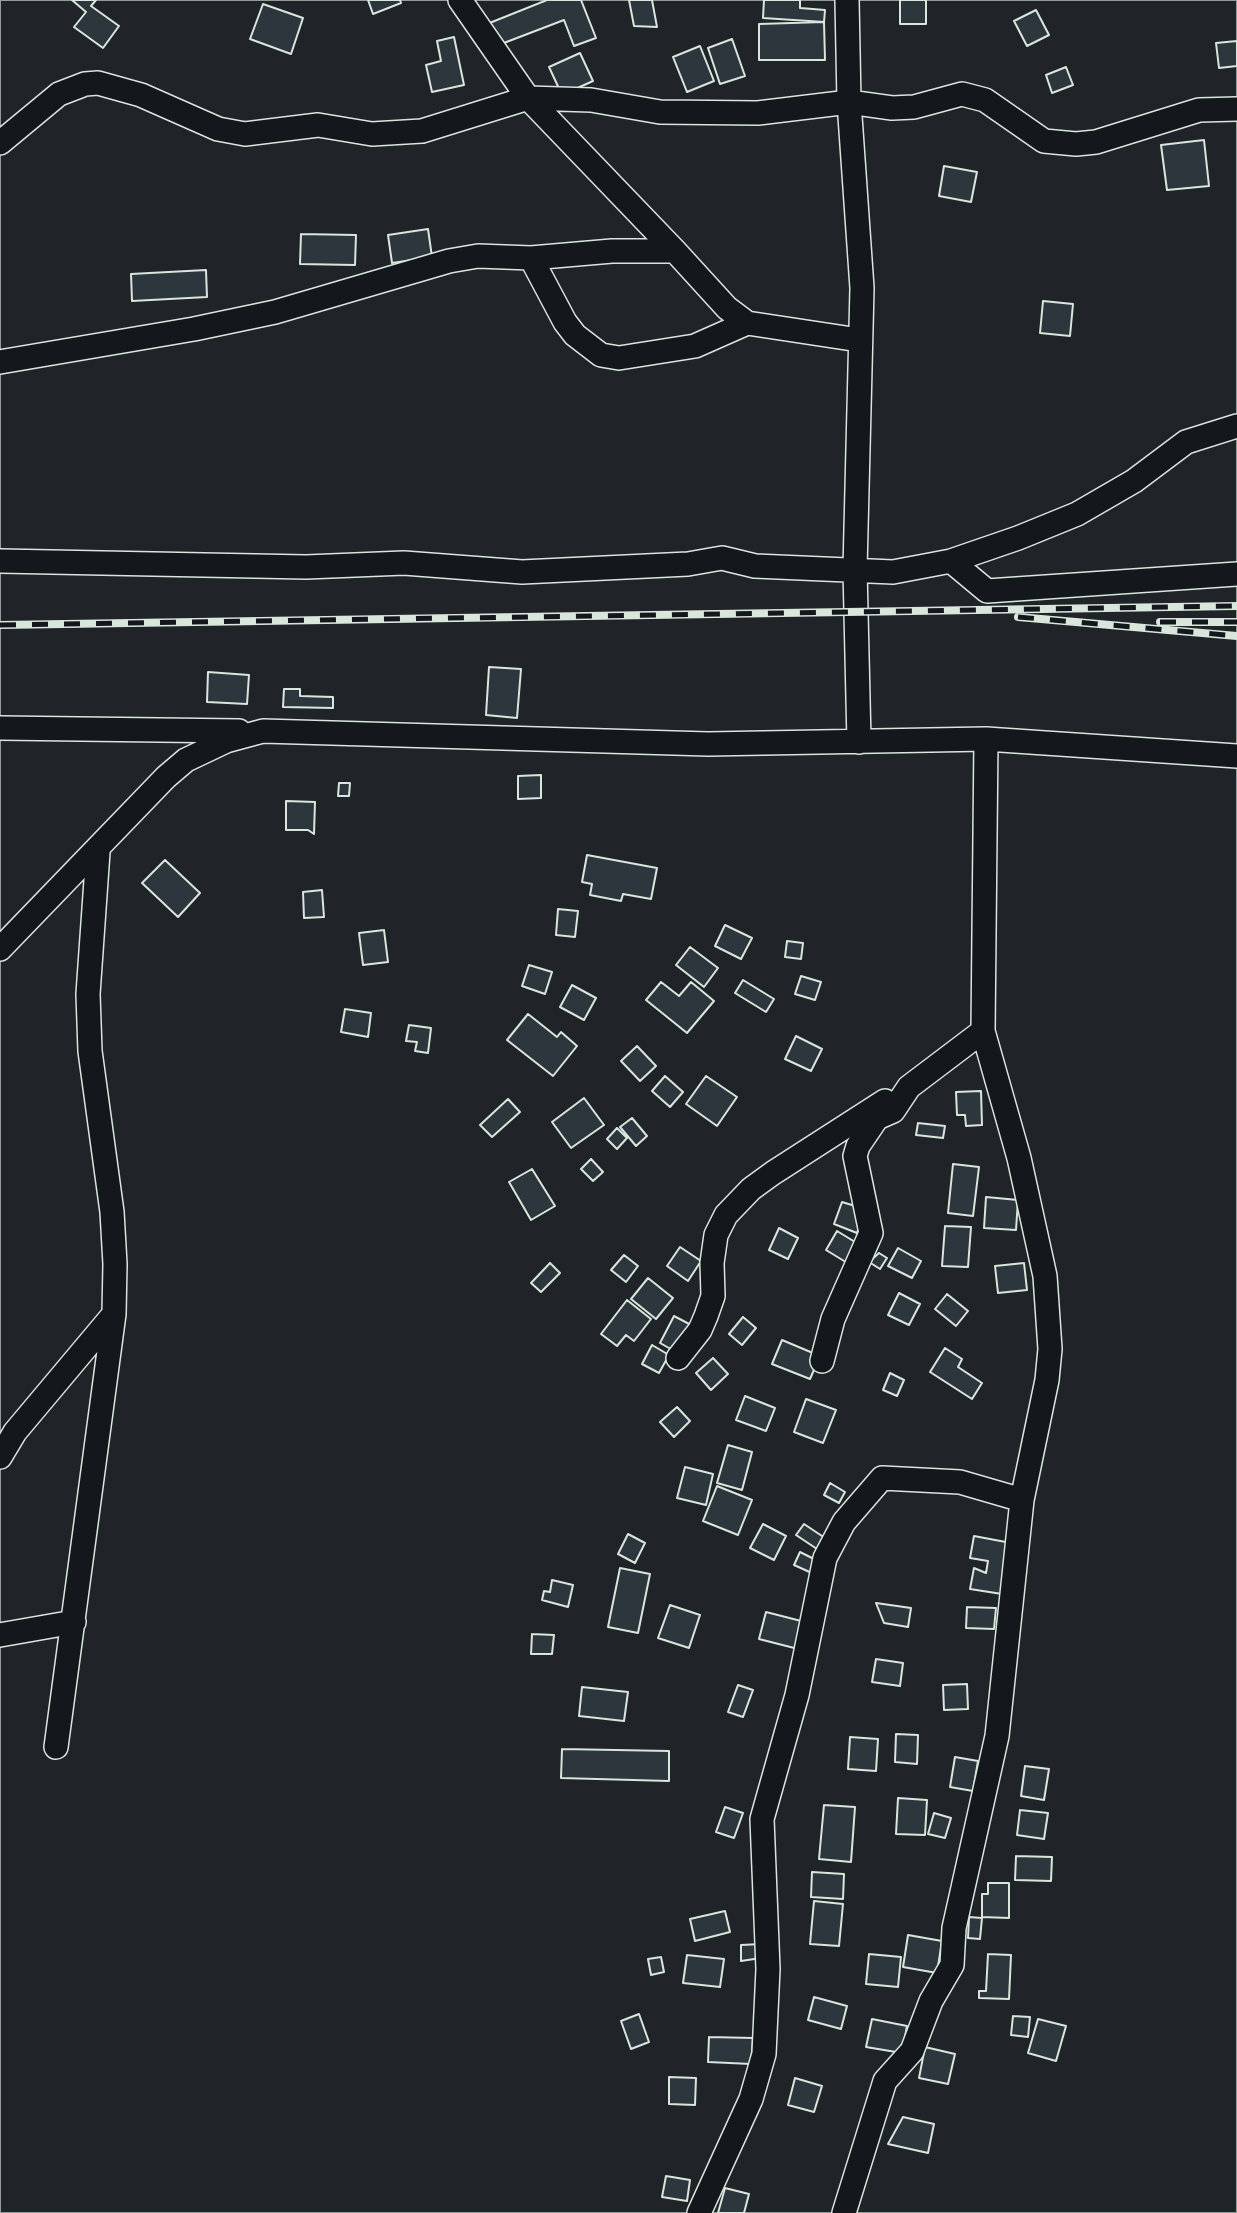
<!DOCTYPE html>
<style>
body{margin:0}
canvas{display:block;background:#14181c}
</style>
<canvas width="1237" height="2213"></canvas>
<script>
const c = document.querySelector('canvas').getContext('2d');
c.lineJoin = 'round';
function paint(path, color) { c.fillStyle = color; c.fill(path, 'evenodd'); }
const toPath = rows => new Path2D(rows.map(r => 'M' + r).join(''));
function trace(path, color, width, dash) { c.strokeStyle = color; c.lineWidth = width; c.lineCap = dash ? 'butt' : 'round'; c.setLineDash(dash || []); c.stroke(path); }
const green = toPath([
 [0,0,1237,0,1237,2213,0,2213,0,0]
]);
const building = toPath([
 [96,0,91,6,119,26,103,48,74,27,86,12,72,0,96,0],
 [368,0,400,0,401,3,373,14,368,0],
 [547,0,581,0,596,38,574,46,564,20,496,46,487,24,547,0],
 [629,0,652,0,657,27,634,26,629,0],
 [764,0,800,0,800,8,825,10,824,22,763,18,764,0],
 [900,0,926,0,926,24,900,24,900,0],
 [263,4,303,18,291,54,250,39,263,4],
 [1036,10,1049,35,1027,46,1014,21,1036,10],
 [824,22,825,60,759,60,759,24,824,22],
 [454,37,464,85,432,92,426,65,441,61,437,41,454,37],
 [732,39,745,76,720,84,708,48,732,39],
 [1237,41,1237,66,1219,68,1216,43,1237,41],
 [700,46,714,81,687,92,673,57,700,46],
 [580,53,593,81,562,95,549,67,580,53],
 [1066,67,1073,85,1052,93,1046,75,1066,67],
 [1204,140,1209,186,1167,190,1161,145,1204,140],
 [944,166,977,172,971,202,939,196,944,166],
 [428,229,432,257,392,263,388,235,428,229],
 [301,234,356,235,355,265,300,264,301,234],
 [206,270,207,297,132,301,131,274,206,270],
 [1043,301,1073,304,1070,336,1040,333,1043,301],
 [489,667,521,669,517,718,486,715,489,667],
 [208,672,249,675,247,704,207,702,208,672],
 [284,689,300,689,300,696,333,697,333,708,283,707,284,689],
 [541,775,541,798,518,799,518,776,541,775],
 [339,783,350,783,349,796,338,796,339,783],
 [286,801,315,802,314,834,308,830,286,830,286,801],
 [587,855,657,868,651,899,623,894,621,901,590,895,592,884,582,882,587,855],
 [165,860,200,893,178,917,142,883,165,860],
 [322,890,324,917,304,918,303,892,322,890],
 [558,909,578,911,575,937,556,935,558,909],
 [725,925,752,938,741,959,715,946,725,925],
 [384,930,388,962,363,965,359,933,384,930],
 [787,941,803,943,801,959,785,957,787,941],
 [690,947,718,968,704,987,676,965,690,947],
 [529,965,552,972,545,994,522,986,529,965],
 [801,976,821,982,815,1000,795,994,801,976],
 [743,980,774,999,766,1012,735,993,743,980],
 [661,982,679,996,691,982,714,1001,687,1033,646,1000,661,982],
 [572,985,596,998,584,1020,560,1007,572,985],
 [345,1009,371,1013,368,1037,341,1032,345,1009],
 [528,1014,557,1037,561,1032,577,1046,553,1076,507,1040,528,1014],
 [409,1025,431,1028,428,1053,415,1051,417,1042,406,1041,409,1025],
 [796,1036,822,1049,811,1071,785,1059,796,1036],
 [637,1046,656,1066,640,1081,621,1061,637,1046],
 [665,1076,683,1092,670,1107,652,1091,665,1076],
 [706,1076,737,1097,717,1126,686,1104,706,1076],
 [981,1091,982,1125,966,1126,965,1115,957,1115,956,1092,981,1091],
 [584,1098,604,1125,571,1148,552,1122,584,1098],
 [508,1099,520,1112,492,1137,480,1125,508,1099],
 [632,1118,647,1136,636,1146,620,1127,632,1118],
 [918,1123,945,1126,943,1138,916,1135,918,1123],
 [617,1128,627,1138,617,1149,607,1139,617,1128],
 [591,1159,603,1172,593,1181,581,1169,591,1159],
 [953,1164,979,1167,973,1216,948,1213,953,1164],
 [532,1169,555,1206,531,1220,509,1182,532,1169],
 [986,1197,1018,1200,1016,1230,984,1228,986,1197],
 [842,1202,865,1209,857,1233,834,1224,842,1202],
 [945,1226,971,1227,968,1267,942,1266,945,1226],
 [779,1228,798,1238,788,1259,769,1250,779,1228],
 [837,1231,860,1245,849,1264,826,1250,837,1231],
 [680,1247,701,1261,688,1281,667,1266,680,1247],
 [898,1248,921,1261,912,1278,888,1266,898,1248],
 [879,1253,887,1258,880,1269,869,1262,879,1253],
 [624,1255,638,1266,626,1282,611,1270,624,1255],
 [550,1263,560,1273,541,1292,531,1283,550,1263],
 [1024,1263,1027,1290,998,1293,995,1266,1024,1263],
 [648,1278,673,1298,656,1319,631,1299,648,1278],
 [899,1293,920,1304,909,1325,888,1315,899,1293],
 [947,1294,968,1311,956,1326,935,1309,947,1294],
 [627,1300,651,1319,634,1341,626,1335,617,1346,601,1334,627,1300],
 [674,1316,693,1326,678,1353,660,1343,674,1316],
 [743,1317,756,1328,742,1345,729,1334,743,1317],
 [782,1340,820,1356,810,1379,772,1364,782,1340],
 [652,1345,669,1355,659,1373,642,1364,652,1345],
 [945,1348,962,1359,958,1367,982,1383,972,1399,930,1372,945,1348],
 [713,1358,728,1374,711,1390,696,1373,713,1358],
 [890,1373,904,1380,897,1396,883,1390,890,1373],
 [745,1396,775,1408,766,1431,736,1420,745,1396],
 [806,1399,836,1410,823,1443,794,1432,806,1399],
 [677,1407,690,1421,674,1437,660,1422,677,1407],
 [728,1445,752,1452,742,1490,717,1483,728,1445],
 [685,1467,713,1474,706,1505,677,1498,685,1467],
 [830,1483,845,1492,839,1503,824,1495,830,1483],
 [717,1486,752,1500,738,1535,703,1521,717,1486],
 [763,1524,786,1536,774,1560,750,1548,763,1524],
 [804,1524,825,1538,817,1549,796,1535,804,1524],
 [628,1534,645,1543,635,1563,618,1554,628,1534],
 [974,1536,1011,1543,1002,1594,970,1589,974,1568,986,1573,988,1561,970,1558,974,1536],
 [800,1552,820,1562,814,1574,794,1565,800,1552],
 [620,1568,650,1574,638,1633,608,1627,620,1568],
 [552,1580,573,1585,568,1607,542,1600,544,1591,550,1592,552,1580],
 [876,1603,911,1608,908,1627,884,1623,876,1603],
 [670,1605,700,1615,689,1648,658,1638,670,1605],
 [967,1607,996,1608,994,1629,966,1628,967,1607],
 [766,1612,809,1623,802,1650,759,1639,766,1612],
 [532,1634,554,1635,552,1654,531,1654,532,1634],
 [876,1659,903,1663,900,1686,872,1682,876,1659],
 [967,1684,968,1709,944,1710,943,1685,967,1684],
 [738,1685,753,1690,743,1717,728,1712,738,1685],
 [582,1687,628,1692,624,1721,579,1716,582,1687],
 [896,1734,918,1735,917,1764,895,1762,896,1734],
 [850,1737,878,1739,876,1771,848,1769,850,1737],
 [562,1749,669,1751,669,1781,561,1778,562,1749],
 [955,1757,978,1761,973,1791,950,1787,955,1757],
 [1025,1766,1049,1769,1044,1800,1021,1796,1025,1766],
 [898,1798,927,1800,925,1835,896,1834,898,1798],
 [824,1805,855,1807,851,1862,819,1859,824,1805],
 [725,1807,743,1813,734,1838,716,1832,725,1807],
 [1020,1810,1048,1813,1044,1839,1017,1835,1020,1810],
 [934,1813,951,1818,945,1838,928,1834,934,1813],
 [1016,1856,1052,1857,1051,1881,1015,1880,1016,1856],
 [812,1872,844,1874,843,1899,811,1897,812,1872],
 [988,1883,1009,1883,1009,1918,982,1917,982,1894,988,1894,988,1883],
 [814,1901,843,1904,839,1946,810,1944,814,1901],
 [725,1911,730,1932,695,1941,690,1919,725,1911],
 [969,1917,982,1918,980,1939,968,1938,969,1917],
 [908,1935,942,1941,937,1973,903,1967,908,1935],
 [761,1944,761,1958,741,1961,741,1945,761,1944],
 [869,1954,901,1957,898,1987,866,1984,869,1954],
 [988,1954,1011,1955,1009,1999,979,1998,979,1991,986,1991,988,1954],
 [687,1955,724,1959,720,1987,683,1983,687,1955],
 [661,1957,664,1972,651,1975,648,1959,661,1957],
 [814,1997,847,2006,841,2029,808,2020,814,1997],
 [639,2014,649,2042,631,2049,621,2021,639,2014],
 [1013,2016,1030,2017,1028,2037,1011,2035,1013,2016],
 [872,2019,907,2026,902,2053,866,2047,872,2019],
 [1038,2019,1066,2026,1056,2061,1028,2053,1038,2019],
 [709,2037,753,2038,751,2064,708,2062,709,2037],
 [925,2047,955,2054,948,2084,919,2078,925,2047],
 [669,2077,696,2078,695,2105,669,2104,669,2077],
 [795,2078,822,2086,814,2112,788,2105,795,2078],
 [903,2117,934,2124,928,2153,888,2144,903,2117],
 [666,2176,690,2180,687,2201,662,2197,666,2176],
 [725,2188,749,2194,744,2213,718,2213,725,2188]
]);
const minor = toPath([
 [460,0,528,98,675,251],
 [847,0,849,102,862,288,855,569,859,742],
 [0,143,59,94,85,84,98,83,141,95,218,129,245,134,318,125,372,134,422,131,528,98,591,100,660,112,758,113,849,102,892,108,914,107,962,94,985,100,1044,141,1076,144,1096,142,1199,110,1237,109],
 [531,258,565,322,575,335,601,355,619,358,695,346,747,323],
 [0,362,194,329,275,312,449,261,478,256,531,258,612,251,675,251,727,308,747,323,859,340],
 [0,561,306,567,404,563,522,572,688,564,722,558,755,566,893,572,951,561,1018,538,1077,514,1134,481,1186,442,1237,426],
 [951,561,987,591,1237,574],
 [0,728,239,731],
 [0,949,166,777,186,760,226,741,263,731,708,744,986,739,1237,756],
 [678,1358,700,1330,706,1316,713,1296,712,1263,716,1235,726,1215,751,1189,773,1173,885,1101],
 [822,1361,833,1319,871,1233,855,1156,858,1146,877,1118,893,1111,909,1087,983,1031,986,739],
 [0,1457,15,1432,114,1314],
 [0,1635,74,1622],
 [56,1747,114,1314,115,1264,112,1212,90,1051,88,994,98,852],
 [699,2213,751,2099,764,2054,768,1969,762,1819,797,1695,825,1558,844,1522,882,1478,960,1482,1022,1500],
 [844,2213,885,2081,912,2051,931,2001,952,1965,954,1928,997,1736,1022,1500,1047,1380,1050,1349,1045,1276,1019,1158,983,1031]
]);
const rail = toPath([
 [1018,617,1237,636],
 [1160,622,1237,622],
 [0,625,1237,606]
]);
paint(green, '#202428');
trace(green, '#939e99', 2);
paint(building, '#2c363c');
trace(building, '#d8e6dc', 2);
trace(minor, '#d8e6dc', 26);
trace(minor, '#14181c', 23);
trace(rail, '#d8e6dc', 8);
trace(rail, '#14181c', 5, [16]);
</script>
